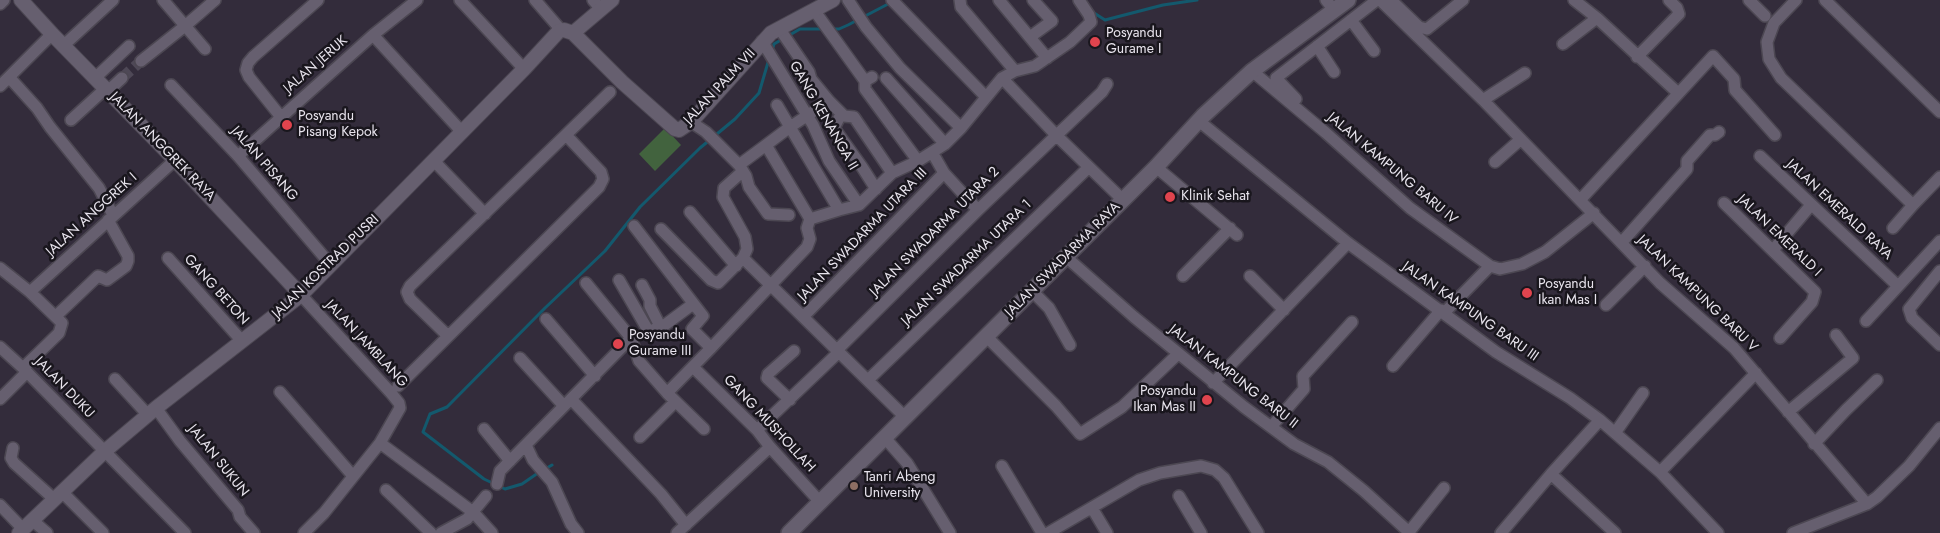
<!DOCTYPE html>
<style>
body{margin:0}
canvas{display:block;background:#332c3b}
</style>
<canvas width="1940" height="533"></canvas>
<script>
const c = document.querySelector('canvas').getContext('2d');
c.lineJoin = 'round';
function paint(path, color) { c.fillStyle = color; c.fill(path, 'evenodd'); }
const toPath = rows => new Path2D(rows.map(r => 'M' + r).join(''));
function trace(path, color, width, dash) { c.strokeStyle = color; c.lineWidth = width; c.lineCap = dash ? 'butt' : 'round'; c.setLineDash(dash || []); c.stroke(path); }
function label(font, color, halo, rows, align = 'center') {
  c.font = font + ' Jost,sans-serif'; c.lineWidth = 5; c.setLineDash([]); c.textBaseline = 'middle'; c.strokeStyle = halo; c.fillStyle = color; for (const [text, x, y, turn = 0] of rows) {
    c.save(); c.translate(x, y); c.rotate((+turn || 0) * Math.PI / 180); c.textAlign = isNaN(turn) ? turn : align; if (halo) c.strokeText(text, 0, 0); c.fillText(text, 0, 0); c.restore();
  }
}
const green = toPath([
 [665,128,681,145,655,171,639,154]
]);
const stream = toPath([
 [1091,11,1105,20,1163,5,1197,0],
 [830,29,839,29,848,25,890,3],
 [772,51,774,44,800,29,824,29],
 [545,469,552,465],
 [538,473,522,484,505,489,484,479,423,432,430,414,447,407,545,308,605,251,640,207,700,148,735,119,759,93,769,59]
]);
const minorTunnel = toPath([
 [122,78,141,61]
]);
const minor = toPath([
 [163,0,205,49],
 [460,0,524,69],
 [535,0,561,30],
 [593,0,601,9],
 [848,0,866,27,900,68,961,128],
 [892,0,986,97],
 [960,0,961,7,1015,71],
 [999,0,1047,58],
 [1326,0,1334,10],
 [1380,0,1483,100,1660,283,1734,348,1867,504],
 [1391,0,1419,27,1427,29,1463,0],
 [1574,0,1597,18,1678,93],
 [1749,0,1765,16],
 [1796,0,1774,23,1767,42,1769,59,1781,78,1913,205,1940,177],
 [1825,0,1940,112],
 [0,4,4,0],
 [814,10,865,81],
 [1351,20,1374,51],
 [779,28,809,72,811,79,829,101,844,116,854,117,892,173],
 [373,35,462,132],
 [1030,37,1052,21,1033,0],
 [762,41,813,125,829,161,859,205],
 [1563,44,1597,18],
 [63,46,113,0],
 [1317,46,1334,72],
 [1637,57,1679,14,1677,8,1669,0],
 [141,61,185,26,215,0],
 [1252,71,1326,133,1410,208,1490,266,1500,269,1522,264,1545,252,1594,213],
 [9,77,37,108,50,127,99,188,113,215],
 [872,77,865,81,865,89,918,161],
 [95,78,129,46],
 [886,78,945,144],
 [1002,78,1056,135,1123,200],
 [171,85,238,156,331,265],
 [0,86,52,34],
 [108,91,122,78],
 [1296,99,1276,78,1377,0],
 [1483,100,1525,73],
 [777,105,839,210],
 [841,114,834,128,862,167,876,189],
 [281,117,249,77,246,70,248,63,253,57,318,0],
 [71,120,106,88],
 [1199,121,1348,243,1496,352,1570,398,1600,420,1660,472,1718,533],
 [691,122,706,132,739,165,746,176,749,187,768,214,789,215],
 [766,145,790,127,829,101],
 [932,152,944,173,978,210],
 [238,156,373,35,417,0],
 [1760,156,1898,286],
 [434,161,485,214],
 [1495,162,1520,140],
 [739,165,766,145,810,219],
 [1156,167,1237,235],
 [1581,199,1713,56,1734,79,1735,90,1775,135],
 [1724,203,1815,292,1812,302,1780,338],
 [690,212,736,266],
 [634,226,703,316,692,329,711,348],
 [1893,228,1913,205],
 [661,229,711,280,718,283,743,258,747,249,745,237,723,197,724,188,743,171],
 [1622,242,1687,169,1687,161,1710,135,1715,135,1719,132],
 [1773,250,1811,205],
 [1065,256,1134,317,1244,407,1294,444,1328,462,1364,491,1410,533],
 [168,258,242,341],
 [743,258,905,417],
 [0,268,30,292,62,323,59,333,23,368],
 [1940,271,1909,309,1912,318,1940,345],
 [1183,276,1230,228],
 [1250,276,1284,310],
 [619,280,649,332,655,329,658,330,693,304],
 [586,283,631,338],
 [642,285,650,300,650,306,661,328],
 [1031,290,1049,308,1070,345],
 [30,292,175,160],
 [301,295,391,393,399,403,400,408,380,443,324,513,304,533],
 [1606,305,1645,266],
 [1444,313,1490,266],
 [56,316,98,276,107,280,126,266,128,261,128,256,108,220],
 [803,317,944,173],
 [546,319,595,376],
 [1866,321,1940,241],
 [448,336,410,299,407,292,410,286,610,92],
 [986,336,1056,406,1080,434,1122,407,1178,354],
 [0,347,23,368,185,533],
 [837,350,978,210,1102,92,1107,84],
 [520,358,564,406],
 [1393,366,1441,310],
 [693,367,757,430,770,447,821,503],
 [115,379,148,415],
 [868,380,1088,168],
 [1213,383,1348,243],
 [398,386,599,187,603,179,601,172,566,135],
 [280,392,353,476],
 [667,393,704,429],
 [0,399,27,372],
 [572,400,661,494,686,525],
 [790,400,767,378,768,374,794,351],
 [156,408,180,441,238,510,240,517,254,533],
 [1788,412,1853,358,1836,335],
 [1271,427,1304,389,1303,376,1352,322],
 [484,429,510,461],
 [757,430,839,352],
 [1615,433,1643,393],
 [640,437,675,402],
 [885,438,907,463,950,533],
 [380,443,473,512,492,533],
 [1814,444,1846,410,1877,380],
 [526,445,533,460,552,482,571,524,578,533],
 [13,448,11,458,14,463,54,499],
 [1002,466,1042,533],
 [1660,472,1756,373],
 [1551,474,1615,533],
 [497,484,500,471,631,338,639,361,667,393,711,348,807,247,810,239,807,228,810,219,839,210,859,205,892,173,918,161,945,144,961,128,1002,78,1015,71,1035,66,1070,42,1091,22,1089,15,1079,0],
 [386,490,431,533],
 [62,492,103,533],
 [1179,496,1201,533],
 [0,505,23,529],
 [1092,508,1107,533],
 [32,520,47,533],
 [1409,532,1444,488],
 [441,533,467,519,486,496],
 [677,533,770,447],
 [1048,533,1139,480,1160,473,1201,466,1215,470,1224,478,1258,533],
 [1501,533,1551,474,1600,420],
 [1793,533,1867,504,1877,497,1909,466,1940,428]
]);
const tertiary = toPath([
 [21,0,52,34,175,160,301,295],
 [573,33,612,0],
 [19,533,105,451,156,408,301,295,524,69,559,31,564,30,573,33,622,82,675,129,679,130,691,122,771,33,833,0]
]);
const secondary = toPath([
 [789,533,1156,167,1203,116,1252,71,1348,0]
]);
const markers = [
 [1095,42,6,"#e0444e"],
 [287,125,6,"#e0444e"],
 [1170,197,6,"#e0444e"],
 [1527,293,6,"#e0444e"],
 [618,344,6,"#e0444e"],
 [1207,400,6,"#e0444e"],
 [854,486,5,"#8d6e63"]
];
const poiNames = [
 ["Posyandu",1106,34],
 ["Gurame I",1106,50],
 ["Posyandu",298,117],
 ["Pisang Kepok",298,133],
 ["Klinik Sehat",1181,197],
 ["Posyandu",1538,285],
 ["Ikan Mas I",1538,301],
 ["Posyandu",629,336],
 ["Gurame III",629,352],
 ["Posyandu",1196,392,"right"],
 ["Ikan Mas II",1196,408,"right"],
 ["Tanri Abeng",864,478],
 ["University",864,494]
];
const streetNames = [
 ["JALAN JERUK",316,65,-41],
 ["JALAN PALM VII",720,87,-47],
 ["GANG KENANGA II",823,116,60],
 ["JALAN ANGGREK RAYA",162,147,46],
 ["JALAN PISANG",264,164,49],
 ["JALAN KAMPUNG BARU IV",1392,169,40],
 ["JALAN EMERALD RAYA",1839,210,43],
 ["JALAN ANGGREK I",92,215,-42],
 ["JALAN SWADARMA UTARA 2",935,232,-45],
 ["JALAN SWADARMA UTARA III",863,235,-46],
 ["JALAN EMERALD I",1779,236,44],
 ["JALAN SWADARMA RAYA",1063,260,-45],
 ["JALAN SWADARMA UTARA 1",967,263,-44],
 ["JALAN KOSTRAD PUSRI",326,267,-44],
 ["GANG BETON",216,290,48],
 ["JALAN KAMPUNG BARU V",1697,294,44],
 ["JALAN KAMPUNG BARU III",1470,312,35],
 ["JALAN JAMBLANG",366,344,47],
 ["JALAN KAMPUNG BARU II",1233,377,38],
 ["JALAN DUKU",64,388,46],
 ["GANG MUSHOLLAH",769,424,47],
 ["JALAN SUKUN",218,461,51]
];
paint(green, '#42633e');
trace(stream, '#13596d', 3);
trace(minorTunnel, '#4e4856', 11, [11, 5.5]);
trace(minor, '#4c4752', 14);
trace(tertiary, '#4c4752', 16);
trace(secondary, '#4c4752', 18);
trace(minor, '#665f6f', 11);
trace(tertiary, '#665f6f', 14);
trace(secondary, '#665f6f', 15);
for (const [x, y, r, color] of markers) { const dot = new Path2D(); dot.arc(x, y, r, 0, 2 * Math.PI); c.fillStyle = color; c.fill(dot); trace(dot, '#19161d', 2); }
label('14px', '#e8e4ed', '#19161d', poiNames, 'left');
label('14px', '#e8e4ed', '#19161d', streetNames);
</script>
